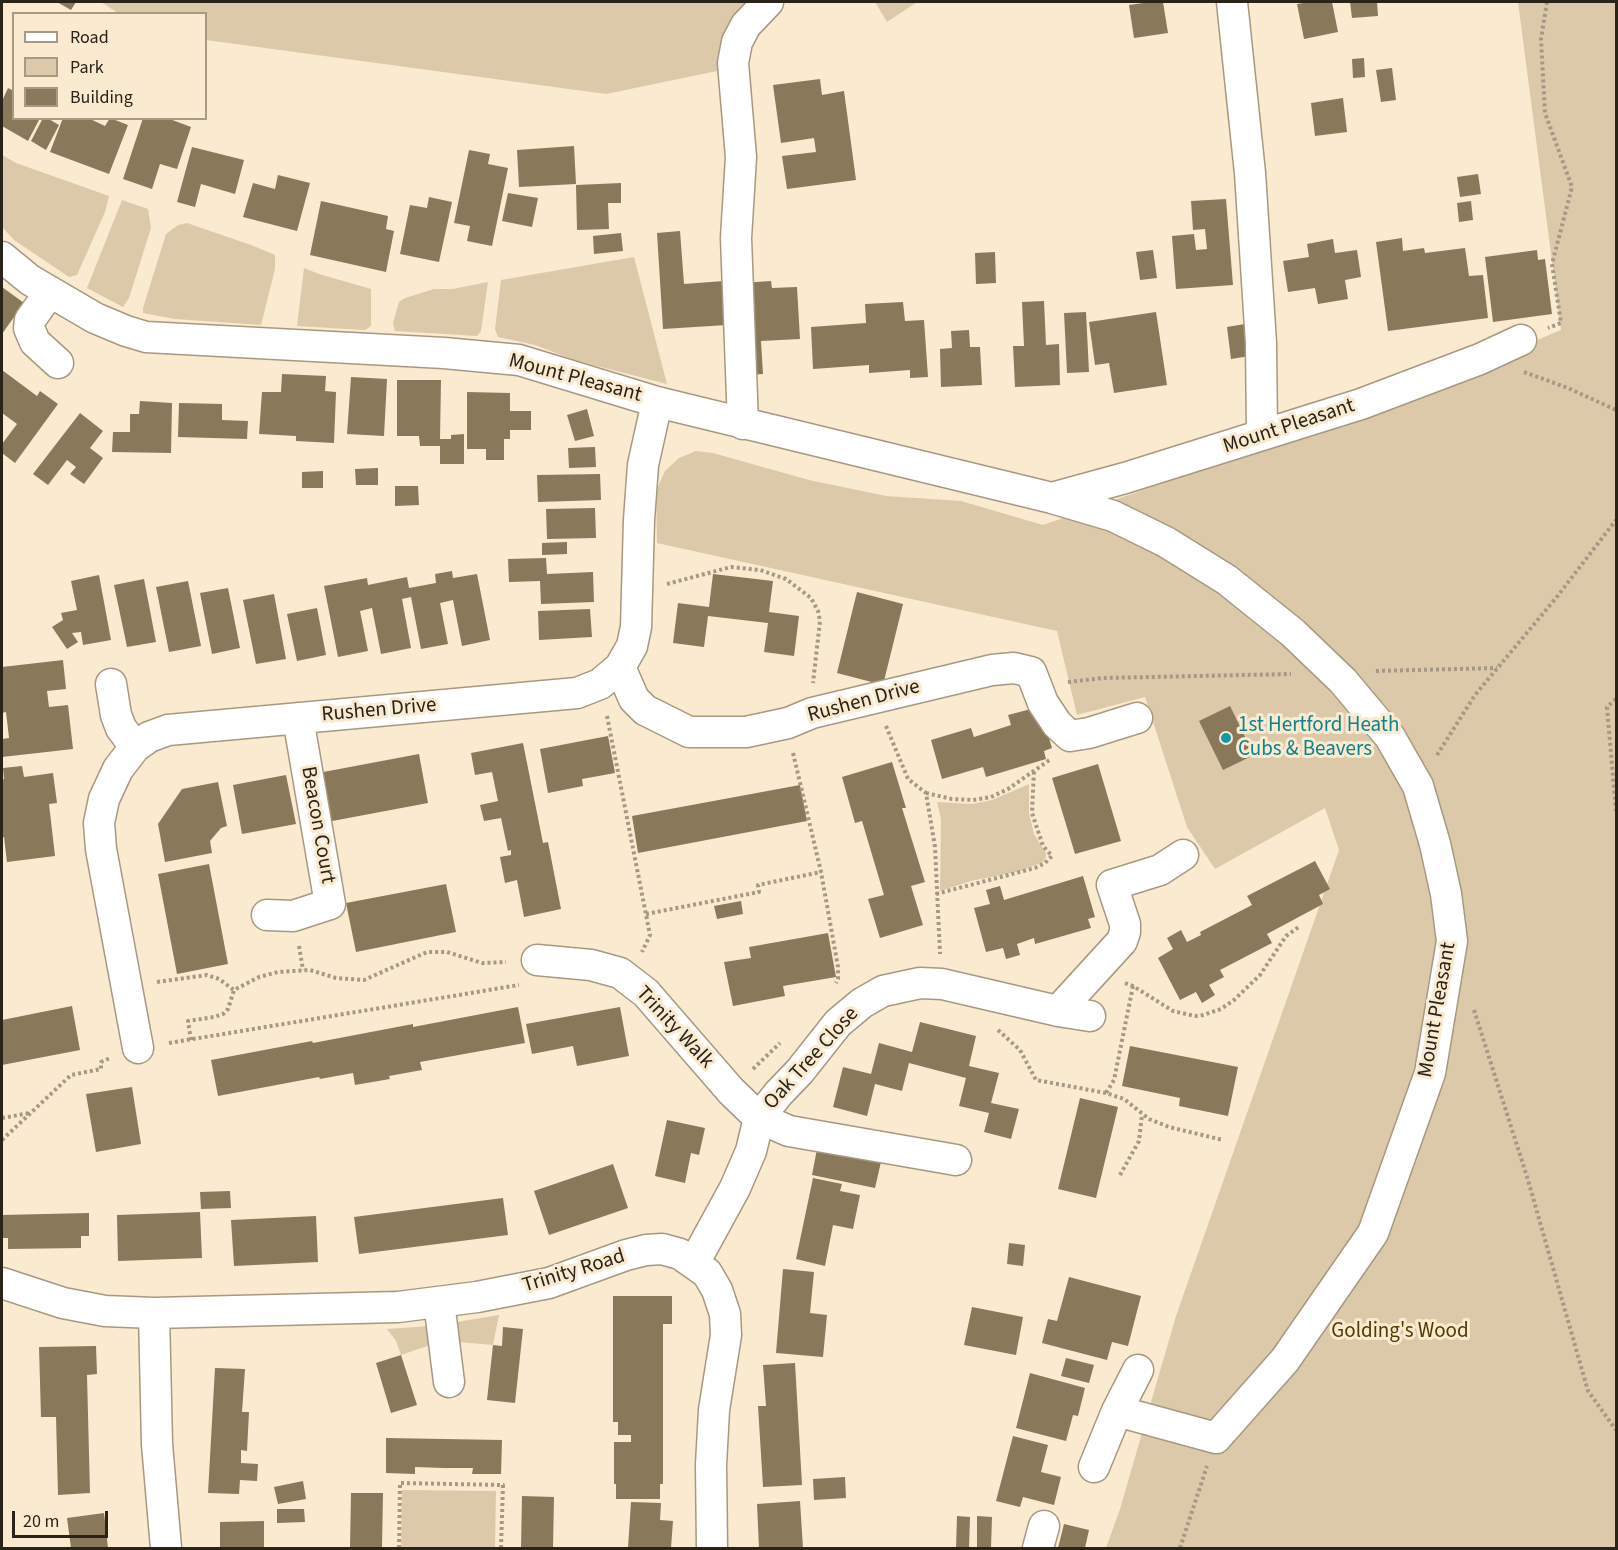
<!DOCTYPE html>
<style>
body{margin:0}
#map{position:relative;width:1618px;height:1550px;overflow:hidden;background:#faead0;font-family:"Source Sans 3",sans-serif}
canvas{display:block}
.frame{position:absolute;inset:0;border:3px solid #29231a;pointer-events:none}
.legend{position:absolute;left:12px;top:12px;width:195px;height:108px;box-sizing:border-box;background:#faead0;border:2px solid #a69a87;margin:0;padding:8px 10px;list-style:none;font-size:18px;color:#29231a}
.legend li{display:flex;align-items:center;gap:12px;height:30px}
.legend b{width:30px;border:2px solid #a69a87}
.scale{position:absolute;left:12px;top:1511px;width:96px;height:27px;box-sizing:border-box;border:3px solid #29231a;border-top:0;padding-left:8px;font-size:18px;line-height:21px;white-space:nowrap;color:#29231a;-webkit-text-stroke:4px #faead0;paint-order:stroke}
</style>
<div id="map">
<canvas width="1618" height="1550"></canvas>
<div class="frame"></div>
<ul class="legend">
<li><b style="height:8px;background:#fff"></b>Road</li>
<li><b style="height:16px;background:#dcc9aa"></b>Park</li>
<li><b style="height:16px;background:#8a785b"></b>Building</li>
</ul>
<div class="scale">20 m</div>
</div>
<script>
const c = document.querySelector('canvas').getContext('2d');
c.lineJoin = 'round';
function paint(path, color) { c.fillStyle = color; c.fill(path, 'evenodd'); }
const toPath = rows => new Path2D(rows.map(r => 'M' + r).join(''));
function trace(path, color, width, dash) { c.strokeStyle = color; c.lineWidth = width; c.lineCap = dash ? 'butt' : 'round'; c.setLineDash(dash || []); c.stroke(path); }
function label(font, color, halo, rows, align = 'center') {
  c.font = font + ' "Source Sans 3",sans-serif'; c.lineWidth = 6; c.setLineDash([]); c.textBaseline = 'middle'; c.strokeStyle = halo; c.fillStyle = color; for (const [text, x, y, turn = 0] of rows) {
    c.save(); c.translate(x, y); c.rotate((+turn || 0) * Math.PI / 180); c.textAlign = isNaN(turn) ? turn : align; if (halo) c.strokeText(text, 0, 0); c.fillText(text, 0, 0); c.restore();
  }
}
const green = toPath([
 [101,2,758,2,737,17,717,71,606,94,206,40,206,14,118,13],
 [875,2,917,2,887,22],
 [1518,2,1616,2,1616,1548,1106,1548,1120,1509,1176,1316,1339,850,1325,808,1215,869,1187,827,1145,697,1077,715,1057,631,657,543,656,491,665,471,679,458,696,451,713,453,809,480,886,496,961,501,1043,525,1363,413,1561,330],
 [2,155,16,163,109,196,105,212,77,275,69,277,14,240,2,227],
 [122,200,148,209,151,228,129,298,123,307,87,288],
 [187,223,251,245,275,255,275,269,261,325,175,319,143,313,143,308,166,234,178,225],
 [634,257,667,384,574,360,535,345,498,337,495,329,501,280],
 [304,268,319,274,371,289,371,326,365,330,297,326],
 [488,282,481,331,477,336,395,331,393,323,399,302,405,298,434,289,453,289],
 [1029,784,1029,813,1034,834,1046,853,1046,857,1043,862,1021,871,971,881,940,891,941,819,937,802,972,804,992,800],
 [499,1315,493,1345,458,1342,457,1322],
 [431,1326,433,1344,401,1355,396,1341,387,1329],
 [402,1490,496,1491,495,1548,401,1548]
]);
const building = toPath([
 [57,2,76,2,71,10],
 [1150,2,1163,2,1168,33,1134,38,1129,5],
 [1309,2,1332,2,1338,32,1304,39,1297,4],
 [1350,2,1377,2,1378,16,1352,18],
 [1364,58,1365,77,1353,78,1352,59],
 [1392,68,1396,100,1381,102,1376,70],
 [820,79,822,95,844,91,856,180,787,189,782,156,816,152,814,138,781,143,773,85],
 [8,88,14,91,14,118,40,118,28,141,2,126,2,101],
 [1343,98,1347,132,1315,136,1311,103],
 [43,118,47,118,59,125,46,150,31,141],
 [63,118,88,118,105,126,110,118,128,125,109,174,50,152],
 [143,118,167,118,191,127,177,169,160,164,152,189,123,179],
 [574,146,576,184,519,187,517,150],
 [192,147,244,160,235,194,201,184,195,207,177,202],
 [469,150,490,154,488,164,508,168,492,246,467,241,470,226,454,223],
 [1478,174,1481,194,1460,197,1457,177],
 [278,175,310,183,297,231,243,217,253,183,275,189],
 [621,183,621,203,608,203,609,229,577,230,576,185],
 [508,193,538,198,532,227,502,221],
 [429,197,452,202,439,262,400,254,410,205,427,208],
 [1226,199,1233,285,1176,289,1172,236,1194,234,1196,250,1207,249,1205,229,1193,230,1191,201],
 [321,201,388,216,386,229,394,231,386,272,310,255],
 [1471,201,1473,220,1459,222,1457,203],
 [680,231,684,284,724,281,727,325,663,329,657,233],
 [621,233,623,251,594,254,593,236],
 [1402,238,1403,251,1424,248,1425,253,1465,248,1469,276,1483,275,1488,318,1388,331,1376,242],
 [1333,239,1335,253,1357,250,1361,277,1345,280,1348,299,1318,304,1315,288,1288,292,1283,261,1309,257,1307,244],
 [1153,250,1157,278,1140,280,1136,252],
 [1537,250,1538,260,1545,259,1552,314,1493,322,1485,257],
 [995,252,996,283,976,284,975,253],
 [771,281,772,288,797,287,800,339,761,341,763,374,748,375,741,283],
 [2,287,24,303,2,334],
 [1044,301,1046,345,1059,344,1060,385,1015,387,1013,346,1024,346,1022,302],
 [903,302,905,321,924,320,928,377,910,378,910,370,869,373,869,365,813,369,811,327,866,323,865,304],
 [1086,312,1089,372,1067,373,1064,313],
 [1156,312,1167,385,1114,393,1109,363,1095,365,1089,322],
 [1245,324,1250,356,1231,359,1227,327],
 [969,330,970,347,980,347,982,385,941,387,940,349,952,348,951,331],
 [2,370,37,396,40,391,58,404,15,463,2,453,2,444,17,424,2,413],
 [282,374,326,376,325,391,336,392,334,443,296,441,296,436,259,434,262,392,281,392],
 [351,377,387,379,384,436,347,434],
 [397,380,441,380,440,439,451,439,451,435,464,434,464,464,440,464,440,446,420,446,419,436,397,436],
 [467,392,510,393,510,411,531,411,531,430,510,430,510,439,504,439,504,460,486,460,486,449,467,449],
 [140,401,172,403,171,453,112,452,113,432,130,432,130,414,139,414],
 [179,403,222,404,222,420,248,421,247,439,178,437],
 [587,409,594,436,575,441,567,415],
 [80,413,103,431,90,448,103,458,84,484,70,474,76,467,67,460,48,485,33,474],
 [595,447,596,467,569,468,568,448],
 [378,468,378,485,356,485,355,469],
 [323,471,323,488,302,488,302,472],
 [600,474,601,500,538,502,537,475],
 [395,486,418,486,419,505,395,506],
 [595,508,596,538,547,539,546,509],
 [567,542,567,554,542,555,542,543],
 [546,558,547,574,593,572,594,602,541,604,540,581,509,582,508,559],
 [452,571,453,578,477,574,490,640,462,646,453,600,440,603,448,644,421,649,411,597,402,599,411,648,381,654,372,608,360,611,368,651,338,657,324,586,367,578,368,585,407,577,409,588,436,583,435,574],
 [713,574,773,581,769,612,799,616,794,656,764,652,768,623,708,616,704,647,673,643,678,603,709,607],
 [99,575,111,640,83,645,81,632,72,633,78,642,67,649,52,627,63,620,61,613,77,610,71,581],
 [144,579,156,642,127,647,114,585],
 [188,581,201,646,169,652,156,587],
 [228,588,240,648,212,654,200,593],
 [857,592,903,604,883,685,837,673],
 [274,594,286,659,256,664,243,600],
 [317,608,326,655,297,661,287,614],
 [590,609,592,637,539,640,538,611],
 [63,660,66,689,47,691,49,707,68,705,73,749,2,757,2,739,9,738,6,712,2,713,2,667],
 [1230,706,1254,755,1223,770,1199,721],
 [1031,709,1035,720,1043,718,1052,748,1044,751,1046,759,986,777,983,767,942,779,931,740,971,728,974,737,1011,725,1008,715],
 [608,736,615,773,582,779,583,786,548,793,540,749],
 [523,743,543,843,548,842,561,909,524,917,517,880,505,883,500,857,511,855,511,850,508,851,501,818,484,821,480,805,498,801,492,772,475,775,471,753],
 [419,754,428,803,327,822,318,773],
 [892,762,906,808,902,808,925,882,911,886,923,925,880,938,868,899,884,895,862,821,855,823,842,777],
 [1098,764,1121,841,1075,854,1052,778],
 [22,766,24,777,53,773,57,803,49,804,55,856,7,862,4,837,2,837,2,780,4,779,3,768],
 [286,775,296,824,242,834,233,785],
 [218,782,227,826,221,828,210,841,212,853,165,862,158,824,182,789],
 [800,785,807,821,638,853,632,816],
 [1315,861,1330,889,1319,895,1323,904,1267,934,1272,943,1220,970,1224,977,1209,985,1215,995,1202,1003,1196,992,1180,1000,1158,958,1173,949,1167,938,1181,930,1187,942,1201,935,1200,932,1252,905,1247,896],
 [209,864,228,964,177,974,158,874],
 [1083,876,1095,917,1088,919,1091,928,1035,944,1034,938,1017,944,1020,955,1006,959,1003,948,986,952,974,908,990,904,986,890,1000,886,1004,900],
 [446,884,456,932,356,952,346,903],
 [741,901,743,914,717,919,714,906],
 [828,933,836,977,783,986,785,996,733,1006,724,962,751,958,749,947],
 [72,1006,80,1050,2,1065,2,1020],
 [518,1007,525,1043,420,1062,422,1070,389,1076,390,1079,355,1085,353,1073,320,1079,319,1077,218,1096,211,1060,312,1041,313,1043,413,1024,413,1027],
 [620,1007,629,1056,577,1066,573,1046,532,1054,526,1024],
 [920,1022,976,1036,969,1066,999,1073,991,1103,1019,1109,1011,1139,984,1132,989,1113,959,1106,966,1078,909,1063,902,1091,875,1084,867,1116,833,1107,843,1067,871,1074,879,1043,912,1052],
 [1130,1046,1238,1067,1228,1116,1179,1106,1180,1098,1122,1086],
 [132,1087,141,1144,96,1152,86,1094],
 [1080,1098,1118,1107,1096,1198,1058,1189],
 [667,1120,705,1128,699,1155,691,1153,685,1183,655,1176],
 [817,1149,881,1162,875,1188,812,1175],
 [613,1164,628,1208,549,1235,534,1191],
 [813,1178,842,1184,840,1191,860,1195,853,1229,833,1225,825,1266,796,1259],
 [230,1191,231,1208,201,1209,200,1192],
 [503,1198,508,1235,359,1254,354,1217],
 [200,1212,202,1258,118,1261,117,1215],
 [89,1213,89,1236,81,1236,81,1248,8,1249,8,1238,2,1238,2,1215],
 [316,1216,318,1262,234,1266,231,1220],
 [1009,1243,1025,1245,1023,1266,1007,1264],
 [783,1269,814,1272,810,1313,827,1315,823,1357,776,1353],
 [1069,1277,1141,1296,1128,1346,1112,1342,1107,1360,1042,1343,1048,1319,1057,1321],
 [613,1296,672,1296,672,1324,663,1324,663,1484,660,1484,660,1499,616,1499,616,1484,614,1484,614,1442,631,1442,631,1435,618,1435,618,1422,613,1422],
 [972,1307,1023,1317,1016,1355,964,1345],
 [503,1327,523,1329,515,1403,487,1400,493,1345,502,1346],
 [96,1346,97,1374,87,1375,90,1493,58,1495,56,1417,41,1417,39,1347],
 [401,1355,417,1405,391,1413,376,1363],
 [1066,1358,1094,1365,1089,1383,1061,1376],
 [795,1363,802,1485,763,1487,758,1406,766,1406,763,1365],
 [215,1368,245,1369,242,1412,249,1412,247,1451,241,1450,241,1463,258,1464,257,1481,240,1480,239,1494,208,1493],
 [1030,1373,1085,1388,1078,1416,1073,1415,1066,1441,1016,1428],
 [1013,1436,1048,1445,1041,1472,1061,1477,1054,1505,1023,1497,1020,1507,996,1501],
 [386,1438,502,1440,501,1474,472,1474,473,1468,444,1468,415,1467,415,1474,386,1473],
 [845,1477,846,1498,814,1500,813,1479],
 [303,1481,306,1499,278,1504,274,1487],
 [351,1493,383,1493,382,1548,350,1548],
 [522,1496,554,1497,553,1548,521,1548],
 [800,1501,803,1548,759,1548,757,1504],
 [631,1502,661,1503,660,1520,673,1521,671,1548,628,1548],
 [277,1509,304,1509,305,1522,277,1523],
 [104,1513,108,1548,71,1548,67,1518],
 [957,1516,970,1517,969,1548,956,1548],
 [977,1516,992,1517,991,1548,977,1548],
 [264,1521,264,1548,220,1548,220,1522],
 [1064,1524,1089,1530,1085,1548,1058,1548]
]);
const path = toPath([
 [1547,2,1541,39,1545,113,1572,187,1552,264,1561,323,1548,328],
 [1524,372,1568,388,1616,410],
 [667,584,731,567,760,570,786,579,811,598,818,611,820,621,813,683],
 [1376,671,1497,668],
 [1068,682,1103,678,1291,674],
 [1616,699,1607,707,1616,811],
 [607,716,650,935,642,952],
 [886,726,908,779,926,793,935,847,940,954],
 [793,753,821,872,838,967,838,979,836,983],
 [1437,755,1475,695,1556,598,1616,520],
 [926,793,952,799,973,800,991,797,1008,789,1051,759],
 [936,894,1035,868,1045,863,1052,856,1043,846,1032,813,1034,770],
 [646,914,759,892,758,885,821,872],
 [299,946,303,970],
 [157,982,207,975,219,979,234,990,259,977,278,972,310,970,336,978,364,980,427,952,447,952,482,963,506,962],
 [1125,983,1133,986,1173,1011,1195,1016,1203,1015,1221,1009,1234,1000,1260,975,1286,936,1300,926],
 [1133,986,1114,1080,1106,1093,1124,1099,1149,1119,1169,1127,1223,1140],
 [1474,1010,1528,1180,1588,1391,1616,1430],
 [998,1030,1020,1050,1036,1080,1106,1093],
 [191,1040,188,1021,214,1017,223,1014,228,1009,234,990],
 [169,1043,519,985],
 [753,1069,780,1043],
 [2,1118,30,1113],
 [2,1140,71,1075,101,1069,101,1062,110,1058],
 [1120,1175,1139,1141,1142,1114],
 [399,1548,400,1483,503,1485,501,1548],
 [1180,1548,1207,1466]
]);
const minor = toPath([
 [1232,2,1250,173,1261,343,1262,435],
 [2,257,30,280,95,318,126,331,146,337,444,353,519,360,657,402,1052,498,1113,516,1166,542,1227,580,1293,633,1343,681,1390,737,1418,786,1435,844,1446,894,1452,941,1430,1073,1373,1233,1285,1360,1216,1438,1117,1411],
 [50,292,30,320,29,328,35,342,58,363],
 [743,424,736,238,741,157,733,63,737,42,746,25,768,2],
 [1052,498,1125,478,1361,404,1480,359,1521,340],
 [620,667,634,699,645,710,689,732,746,732,788,723,812,713,992,670,1014,668,1031,672,1043,703,1057,724,1070,736,1089,733,1137,718],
 [111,684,116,715,121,728,135,747,118,769,104,799,99,823,101,849,138,1048],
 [135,747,149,737,168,730,577,693,600,684,620,667,632,646,636,627,639,520,643,465,657,402],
 [267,915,293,916,330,904,298,718],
 [537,960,591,965,620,973,646,993,731,1091,759,1118,789,1131,956,1160],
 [1058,1011,1122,941,1125,932,1125,924,1112,885,1160,870,1183,855],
 [694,1263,735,1188,751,1151,759,1118,778,1094,800,1071,838,1023,862,1003,883,991,920,983,942,984,1058,1011,1090,1016],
 [2,1283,63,1303,105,1311,154,1313,398,1307,477,1297,549,1283,626,1255,646,1250,662,1249,680,1254,707,1273,717,1290,725,1314,726,1335,714,1410,711,1465,712,1548],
 [439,1302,449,1382],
 [154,1313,157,1444,166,1548],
 [1094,1467,1117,1411,1138,1370],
 [1038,1548,1044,1526]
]);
const markers = [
 [1226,738,6,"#0f9aa8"]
];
const streetNames = [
 ["Mount Pleasant",575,379,15],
 ["Mount Pleasant",1289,427,-18],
 ["Rushen Drive",864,702,-15],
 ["Rushen Drive",379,711,-5],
 ["Beacon Court",317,825,80],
 ["Mount Pleasant",1438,1010,-80],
 ["Trinity Walk",674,1028,47],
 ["Oak Tree Close",812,1059,-48],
 ["Trinity Road",574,1272,-17]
];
const cultureNames = [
 ["1st Hertford Heath",1238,726],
 ["Cubs & Beavers",1238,750]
];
const parkNames = [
 ["Golding's Wood",1400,1332]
];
paint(green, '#dcc9aa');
paint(building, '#8a785b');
trace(minor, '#a79981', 33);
trace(path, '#a59986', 4, [3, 3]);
trace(minor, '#fff', 30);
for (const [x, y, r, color] of markers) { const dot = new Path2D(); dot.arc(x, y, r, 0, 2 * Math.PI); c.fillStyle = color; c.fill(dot); trace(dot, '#faead0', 2); }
label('21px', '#29231a', '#faead0', streetNames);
label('21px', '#0d838f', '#faead0', cultureNames, 'left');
label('21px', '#543900', '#faead0', parkNames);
</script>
